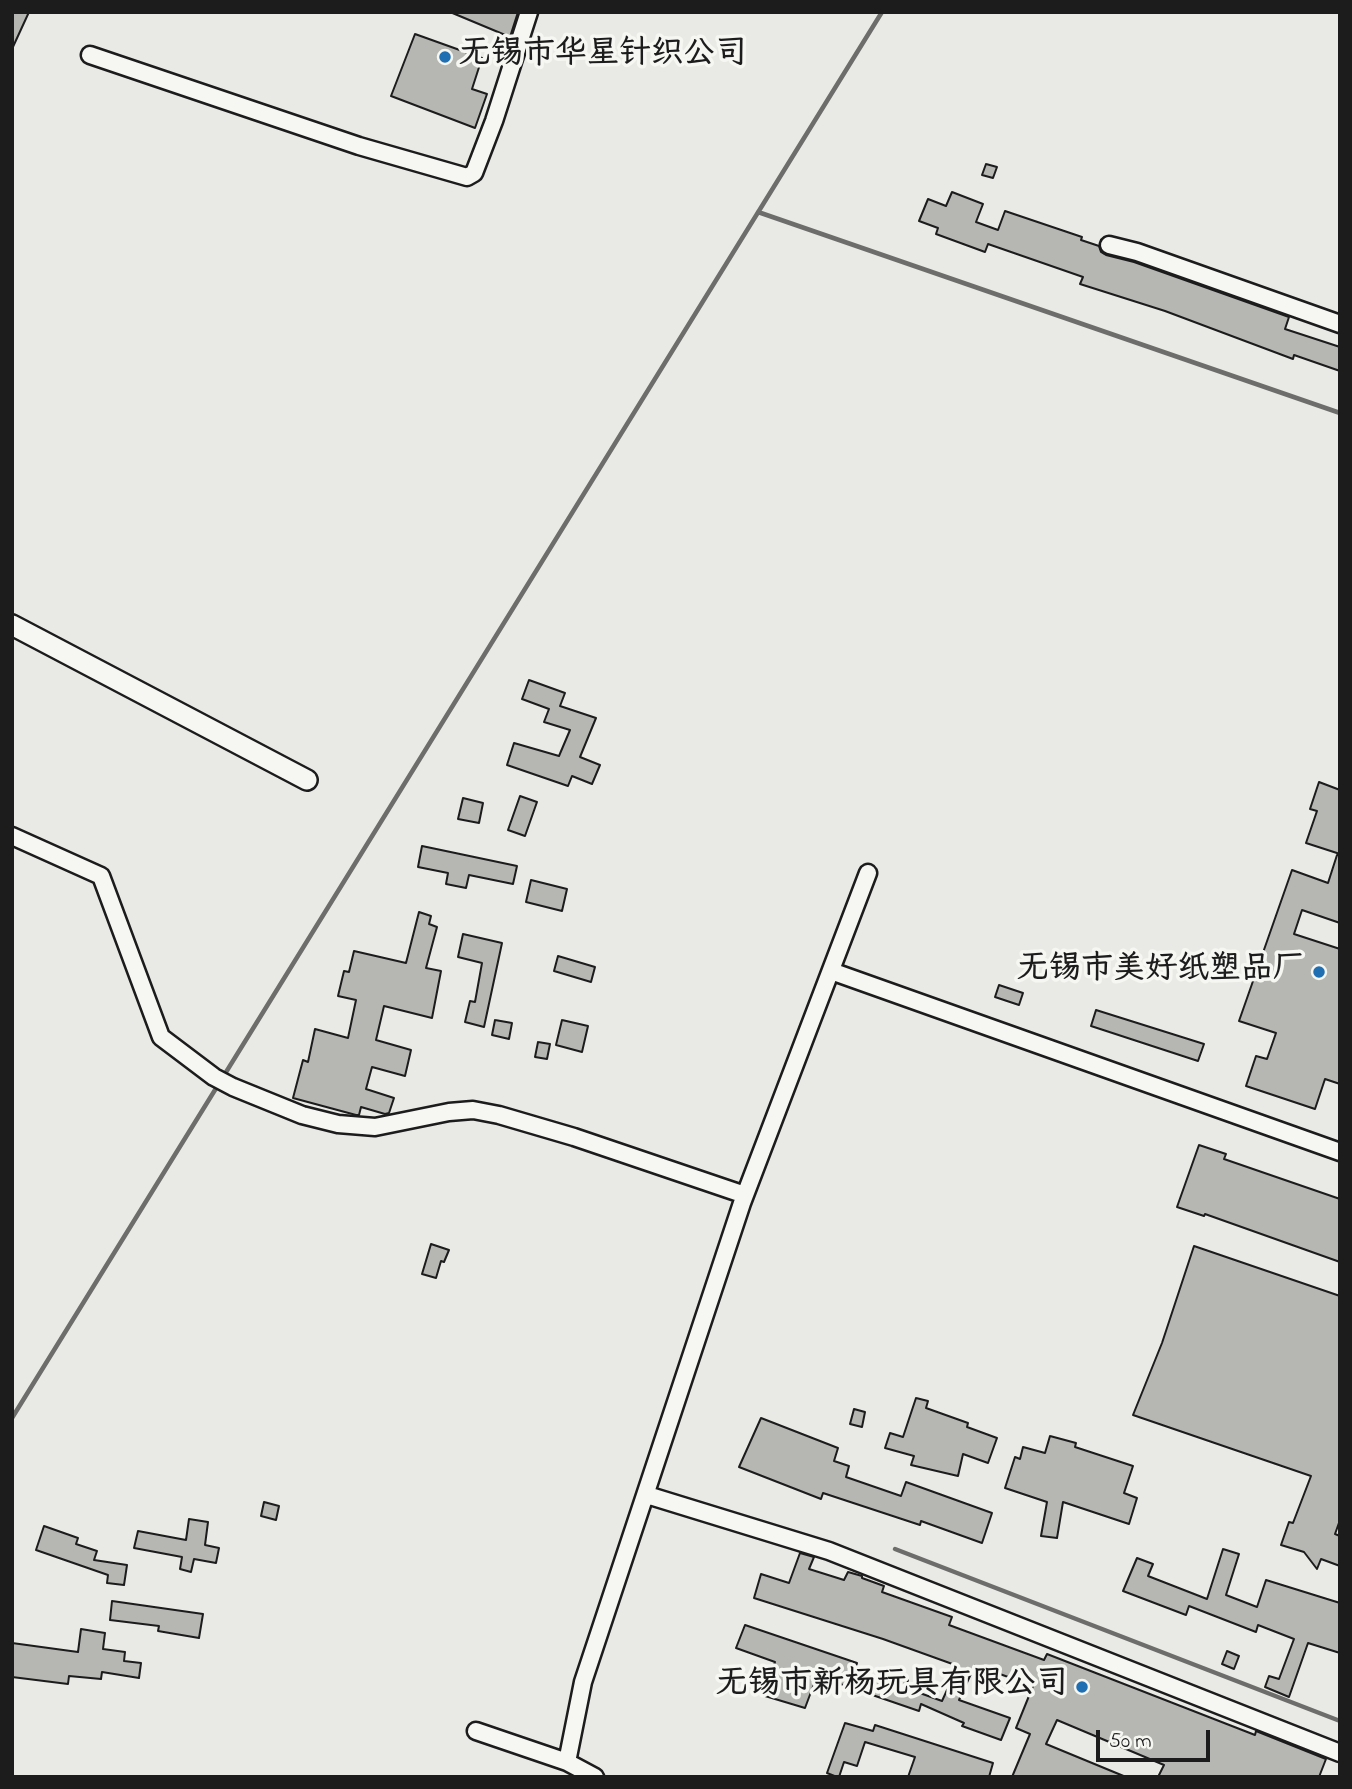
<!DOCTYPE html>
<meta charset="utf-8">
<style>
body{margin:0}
#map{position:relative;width:1352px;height:1789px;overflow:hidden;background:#e9e9e5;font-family:"Indie Flower",sans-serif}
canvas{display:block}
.frame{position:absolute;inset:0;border:14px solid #1c1c1c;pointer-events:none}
.scale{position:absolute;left:1096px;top:1730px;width:114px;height:32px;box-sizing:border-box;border:4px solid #1c1c1c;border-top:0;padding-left:9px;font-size:21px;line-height:24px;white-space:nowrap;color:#1c1c1c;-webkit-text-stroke:5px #f6f6f2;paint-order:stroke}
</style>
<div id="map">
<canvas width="1352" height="1789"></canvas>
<div class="frame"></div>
<div class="scale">50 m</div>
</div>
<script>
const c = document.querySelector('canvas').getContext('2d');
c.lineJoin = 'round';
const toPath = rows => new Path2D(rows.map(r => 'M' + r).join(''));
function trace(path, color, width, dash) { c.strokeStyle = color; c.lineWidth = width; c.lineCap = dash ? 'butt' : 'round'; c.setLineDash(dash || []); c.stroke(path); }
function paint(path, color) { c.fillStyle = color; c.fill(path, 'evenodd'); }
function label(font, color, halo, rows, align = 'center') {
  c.font = font + ' "Indie Flower","LXGW WenKai TC",sans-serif'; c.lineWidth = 7; c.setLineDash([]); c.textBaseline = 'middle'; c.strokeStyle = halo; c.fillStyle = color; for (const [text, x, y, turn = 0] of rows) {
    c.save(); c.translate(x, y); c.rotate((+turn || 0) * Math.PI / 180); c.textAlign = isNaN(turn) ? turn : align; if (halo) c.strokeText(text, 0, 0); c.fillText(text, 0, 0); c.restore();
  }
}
const stream = toPath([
 [758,212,1340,413],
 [12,1418,882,12],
 [895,1549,1340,1721]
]);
const building = toPath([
 [12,12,29,12,12,49,12,12],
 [450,12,518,12,510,37,450,12],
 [415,34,482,58,472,89,487,94,475,128,391,96,415,34],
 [986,164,997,167,993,178,982,175,986,164],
 [952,192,983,204,976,222,998,230,1005,211,1082,237,1081,240,1099,246,1101,252,1106,255,1134,262,1289,317,1285,329,1340,347,1340,371,1294,355,1293,359,1165,311,1080,284,1083,277,988,244,985,252,936,234,938,228,919,221,928,199,946,206,952,192],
 [529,680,565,693,560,706,596,718,580,757,600,765,592,784,572,776,568,786,507,765,514,743,559,756,570,730,544,722,549,709,522,699,529,680],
 [1319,782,1340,790,1340,854,1306,843,1317,811,1310,809,1319,782],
 [520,796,537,802,525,836,508,830,520,796],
 [463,798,483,803,479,823,458,819,463,798],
 [422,846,517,866,513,884,469,875,466,888,446,884,448,873,418,867,422,846],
 [1337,855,1340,855,1340,923,1302,910,1294,934,1340,949,1340,1084,1325,1079,1315,1109,1246,1086,1256,1056,1267,1059,1276,1033,1239,1021,1292,870,1328,883,1337,855],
 [531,880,567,889,562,911,526,902,531,880],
 [419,912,431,916,429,924,437,927,426,968,441,971,432,1018,384,1006,376,1040,411,1050,405,1076,372,1067,366,1089,394,1098,389,1113,385,1114,361,1107,359,1115,356,1115,293,1098,303,1060,308,1062,315,1029,348,1038,356,1000,338,996,344,971,349,972,354,951,406,963,419,912],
 [463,934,502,943,484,1027,465,1022,470,1001,475,1002,482,963,458,957,463,934],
 [558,956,595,967,591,982,554,971,558,956],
 [999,985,1023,993,1019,1005,995,997,999,985],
 [1096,1010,1204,1044,1198,1061,1091,1026,1096,1010],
 [495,1020,512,1023,509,1039,492,1035,495,1020],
 [562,1020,588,1026,582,1052,556,1045,562,1020],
 [538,1042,550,1044,547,1059,535,1057,538,1042],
 [1199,1145,1226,1154,1224,1159,1340,1199,1340,1262,1205,1214,1204,1216,1177,1207,1199,1145],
 [431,1244,449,1250,444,1262,441,1261,436,1278,422,1274,431,1244],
 [1194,1246,1340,1296,1340,1520,1335,1534,1340,1536,1340,1566,1321,1559,1317,1569,1304,1552,1281,1545,1289,1522,1293,1523,1311,1476,1133,1415,1162,1343,1194,1246],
 [916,1398,928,1401,926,1408,968,1423,967,1427,997,1438,988,1463,963,1454,958,1476,911,1465,914,1456,885,1448,890,1433,903,1437,916,1398],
 [854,1409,865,1412,862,1427,850,1424,854,1409],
 [761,1418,838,1448,834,1461,849,1466,846,1477,901,1496,906,1482,992,1513,982,1543,921,1521,920,1525,823,1493,821,1499,739,1467,761,1418],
 [1050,1436,1076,1443,1075,1447,1133,1466,1124,1493,1137,1498,1129,1524,1063,1502,1057,1538,1041,1536,1047,1502,1005,1488,1015,1457,1020,1459,1023,1447,1045,1453,1050,1436],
 [264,1502,279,1506,276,1520,261,1516,264,1502],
 [189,1519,208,1522,205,1545,219,1548,216,1563,194,1559,191,1572,180,1569,182,1557,134,1548,138,1531,186,1540,189,1519],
 [44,1526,78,1538,76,1544,97,1551,94,1560,127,1565,124,1585,107,1583,108,1575,36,1550,44,1526],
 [1223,1549,1239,1554,1226,1595,1257,1607,1266,1580,1340,1603,1340,1653,1308,1643,1289,1697,1265,1687,1269,1676,1279,1679,1294,1639,1258,1625,1256,1632,1189,1606,1186,1615,1123,1591,1137,1558,1153,1564,1148,1576,1207,1599,1223,1549],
 [800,1553,814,1557,809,1569,844,1580,848,1572,862,1576,862,1578,884,1586,882,1592,952,1617,949,1625,1044,1660,1047,1654,1255,1735,1256,1731,1326,1759,1319,1777,1158,1777,1164,1765,1057,1720,1046,1744,1126,1777,1012,1777,1030,1734,1016,1728,1033,1686,975,1665,959,1700,1010,1718,1001,1740,962,1726,964,1723,921,1704,919,1711,817,1676,805,1708,765,1696,775,1662,736,1648,745,1625,857,1663,855,1670,878,1677,880,1671,908,1680,906,1688,942,1701,958,1666,883,1639,754,1598,761,1574,789,1583,800,1553],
 [112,1601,203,1614,199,1638,158,1631,159,1626,110,1620,112,1601],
 [81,1629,105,1633,103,1649,125,1652,124,1661,141,1663,139,1678,102,1672,101,1679,69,1676,68,1684,12,1677,12,1643,78,1652,81,1629],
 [1227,1651,1239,1656,1234,1669,1222,1664,1227,1651],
 [845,1723,873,1731,875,1725,993,1763,989,1777,908,1777,915,1757,865,1742,857,1766,844,1762,839,1777,837,1777,827,1773,845,1723]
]);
const minor = toPath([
 [90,55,359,146,467,177,474,173,494,121,529,12],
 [1109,245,1137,252,1340,324],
 [12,836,101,876,161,1037,214,1077,233,1087,302,1115,338,1124,375,1127,449,1112,473,1110,499,1115,574,1137,745,1195],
 [831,971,1340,1152],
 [647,1495,829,1551,1340,1753],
 [476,1731,567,1762,595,1777],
 [567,1762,583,1682,742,1203,868,873]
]);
const tertiary = toPath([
 [12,625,307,780]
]);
const markers = [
 [445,57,7,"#1f6fb2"],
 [1319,972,7,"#1f6fb2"],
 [1082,1687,7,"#1f6fb2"]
];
const poiNames = [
 ["无锡市华星针织公司",459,57,"left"],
 ["无锡市美好纸塑品厂",1305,972],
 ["无锡市新杨玩具有限公司",1068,1687]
];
trace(stream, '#6d6d6c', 4.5);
paint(building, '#b6b6b3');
trace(building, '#1c1c1c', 2);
trace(minor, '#1c1c1c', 21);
trace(tertiary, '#1c1c1c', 24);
trace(minor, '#f6f6f2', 16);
trace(tertiary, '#f6f6f2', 19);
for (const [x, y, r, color] of markers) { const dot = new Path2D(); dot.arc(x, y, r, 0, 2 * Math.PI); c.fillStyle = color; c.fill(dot); trace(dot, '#f6f6f2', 2.5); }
label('bold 32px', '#1c1c1c', '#f6f6f2', poiNames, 'right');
</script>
